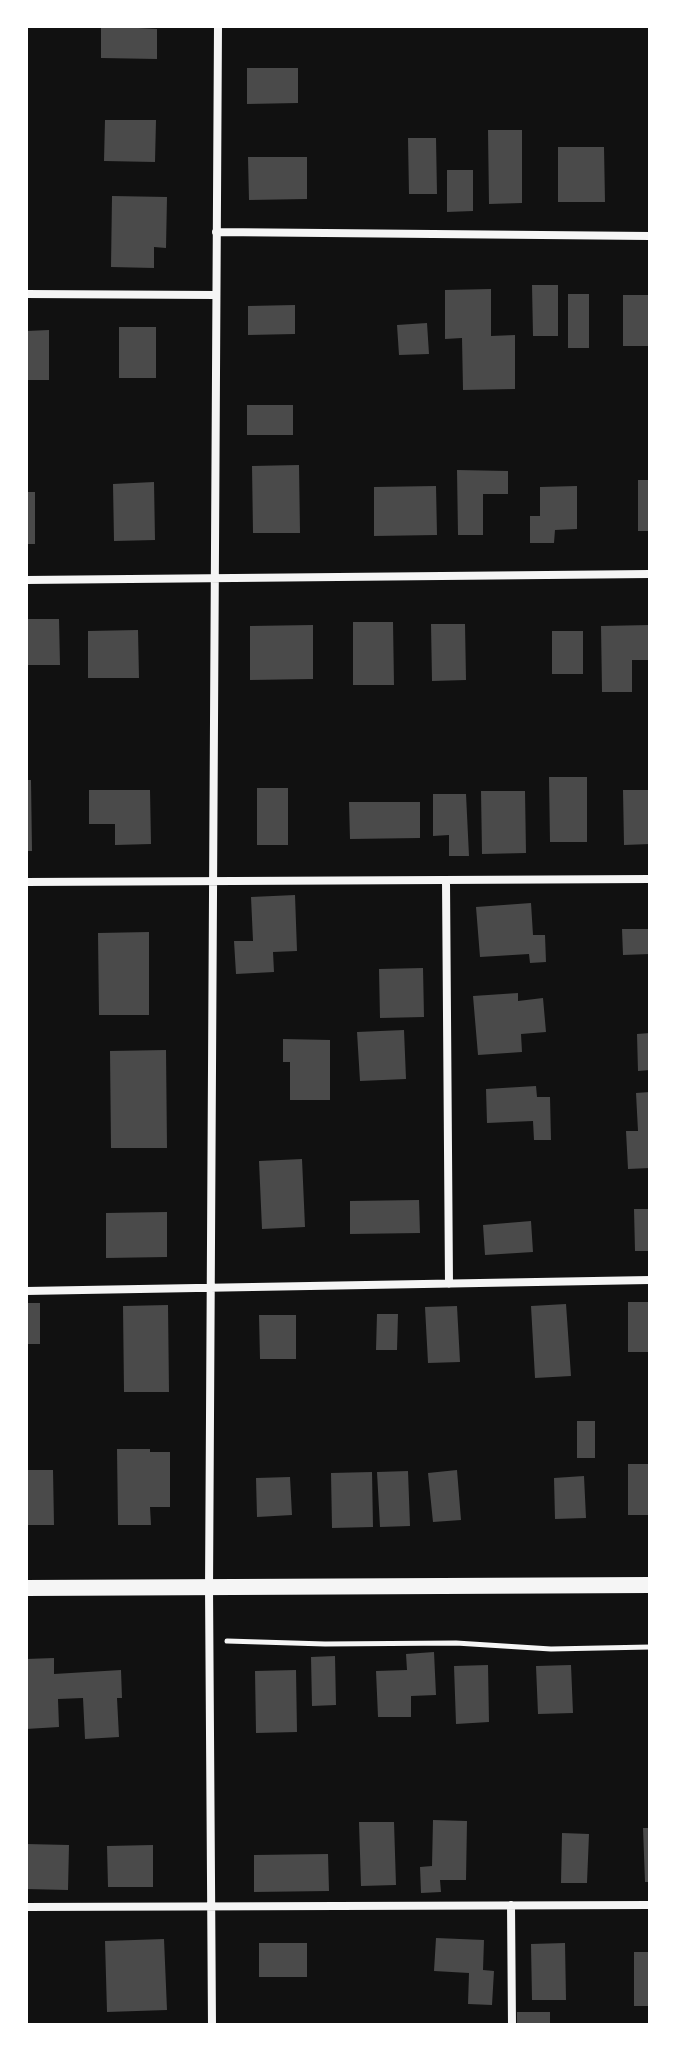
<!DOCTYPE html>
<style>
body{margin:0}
#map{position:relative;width:676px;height:2051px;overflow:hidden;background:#111;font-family:"IBM Plex Sans",sans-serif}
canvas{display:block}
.frame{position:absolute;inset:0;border:28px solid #fff;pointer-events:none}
</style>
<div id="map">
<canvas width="676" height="2051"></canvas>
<div class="frame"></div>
</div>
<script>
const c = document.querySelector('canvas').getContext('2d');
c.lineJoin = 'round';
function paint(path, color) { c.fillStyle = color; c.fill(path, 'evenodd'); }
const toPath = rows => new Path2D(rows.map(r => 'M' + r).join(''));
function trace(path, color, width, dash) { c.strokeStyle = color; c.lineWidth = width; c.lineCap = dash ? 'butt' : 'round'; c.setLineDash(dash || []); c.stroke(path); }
const building = toPath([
 [101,26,157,29,157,59,101,58],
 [247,68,298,68,298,103,247,104],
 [105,120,156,120,155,162,104,161],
 [488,130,522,130,522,203,489,204],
 [408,138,436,138,437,194,409,194],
 [558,147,604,147,605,202,558,202],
 [248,157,307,157,307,199,249,200],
 [447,170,473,170,473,211,447,212],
 [112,196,167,197,166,248,154,247,154,268,111,267],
 [532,285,558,285,558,336,533,336],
 [491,289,491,336,515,335,515,389,463,390,462,338,445,339,445,290],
 [568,294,589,294,589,348,568,348],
 [623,295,650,295,650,346,623,346],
 [295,305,295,334,248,335,248,306],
 [427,323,429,354,399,355,397,325],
 [119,327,156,327,156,378,119,378],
 [49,330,49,380,26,380,26,331],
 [247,405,293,405,293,435,247,435],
 [299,465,300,533,253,533,252,466],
 [457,470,508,471,508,494,483,494,483,535,458,535],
 [638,480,650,480,650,531,638,531],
 [154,482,155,540,114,541,113,484],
 [436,486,437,535,374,536,374,487],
 [577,486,577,529,555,530,554,543,530,543,530,516,540,516,540,487],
 [26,492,35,492,35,544,26,544],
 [26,619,59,619,60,665,26,665],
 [353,622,393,622,394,685,353,685],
 [431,624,465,624,466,680,432,681],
 [313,625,313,679,250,680,250,626],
 [650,625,650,660,632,660,632,692,602,692,601,626],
 [138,630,139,678,88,678,88,631],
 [552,631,583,631,583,674,552,674],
 [549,777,587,777,587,842,550,842],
 [26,780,31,780,32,851,26,851],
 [257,788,288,788,288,845,257,845],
 [89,790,150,790,151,844,115,845,115,824,89,824],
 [623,790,650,790,650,844,624,845],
 [481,791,525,791,526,853,482,854],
 [433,794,466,794,469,856,449,856,449,835,433,836],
 [349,802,420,802,420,838,350,839],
 [295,895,297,951,273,952,274,972,236,974,234,941,253,941,251,897],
 [531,903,533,935,545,935,546,962,530,963,529,954,480,957,476,907],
 [622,929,650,929,650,954,623,955],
 [149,932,149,1015,99,1015,98,933],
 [423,968,424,1017,380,1018,379,969],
 [518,993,518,1001,543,998,546,1032,521,1034,522,1052,478,1055,473,996],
 [404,1030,406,1079,360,1081,357,1032],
 [650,1033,650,1070,638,1071,637,1034],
 [283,1039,330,1040,330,1100,290,1100,290,1062,283,1062],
 [166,1050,167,1148,111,1148,110,1051],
 [536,1086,537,1097,550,1097,551,1140,534,1140,533,1121,487,1123,486,1089],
 [650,1092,650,1168,628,1169,626,1131,638,1131,636,1093],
 [302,1159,305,1227,262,1229,259,1161],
 [419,1200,420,1233,350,1234,350,1201],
 [634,1209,650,1209,650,1251,635,1251],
 [167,1212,167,1257,106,1258,106,1213],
 [531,1221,533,1252,485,1255,483,1225],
 [628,1302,650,1302,650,1352,628,1352],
 [26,1303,40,1303,40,1344,26,1344],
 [566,1304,571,1376,535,1378,531,1306],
 [168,1305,169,1392,124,1392,123,1306],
 [457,1306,460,1362,428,1363,425,1307],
 [377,1314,398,1314,397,1350,376,1350],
 [259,1315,296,1315,296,1359,260,1359],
 [577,1421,595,1421,595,1458,577,1458],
 [117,1449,150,1449,150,1452,170,1452,170,1507,150,1507,151,1525,118,1525],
 [628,1464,650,1464,650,1515,628,1515],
 [26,1470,53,1470,54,1525,26,1525],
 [457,1470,461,1520,433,1522,428,1473],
 [408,1471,410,1526,380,1527,377,1472],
 [372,1472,373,1527,332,1528,331,1473],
 [584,1476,586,1518,555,1519,554,1478],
 [290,1477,292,1515,257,1517,256,1478],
 [434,1652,436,1695,411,1696,411,1717,378,1717,376,1671,407,1670,406,1654],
 [335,1656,336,1705,312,1706,311,1657],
 [54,1658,54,1674,121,1670,122,1698,117,1698,119,1737,85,1739,83,1698,58,1699,59,1727,26,1729,26,1659],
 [488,1665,489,1722,456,1724,454,1666],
 [571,1665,573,1713,538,1714,536,1666],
 [296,1670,297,1732,256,1733,255,1671],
 [433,1820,467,1821,466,1880,440,1880,441,1892,421,1893,420,1867,432,1866],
 [359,1822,394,1822,396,1885,361,1886],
 [643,1828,650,1828,650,1882,645,1882],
 [562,1833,589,1834,587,1883,561,1883],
 [26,1844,69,1845,68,1890,26,1889],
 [153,1845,153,1887,108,1887,107,1846],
 [328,1854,329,1891,254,1892,254,1855],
 [436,1938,484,1940,483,1970,494,1971,492,2005,468,2004,469,1973,434,1971],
 [164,1939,167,2010,107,2012,105,1941],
 [259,1943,307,1943,307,1977,259,1977],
 [565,1943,566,2000,532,2000,531,1944],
 [634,1952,650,1952,650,2006,634,2006],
 [517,2012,550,2012,550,2025,517,2025]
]);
const path = toPath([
 [227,1641,325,1644,456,1643,551,1649,650,1647]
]);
const minor = toPath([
 [216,232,650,236],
 [26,294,216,295],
 [26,580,650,574],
 [446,881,449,1284],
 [26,882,650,879],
 [26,1291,650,1280],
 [511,1905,512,2025],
 [26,1907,650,1905],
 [212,2025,209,1587,218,26]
]);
const secondary = toPath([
 [26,1588,650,1585]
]);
paint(building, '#4a4a4a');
trace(path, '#f5f5f5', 5);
trace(minor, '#f5f5f5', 8);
trace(secondary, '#f5f5f5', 16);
</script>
